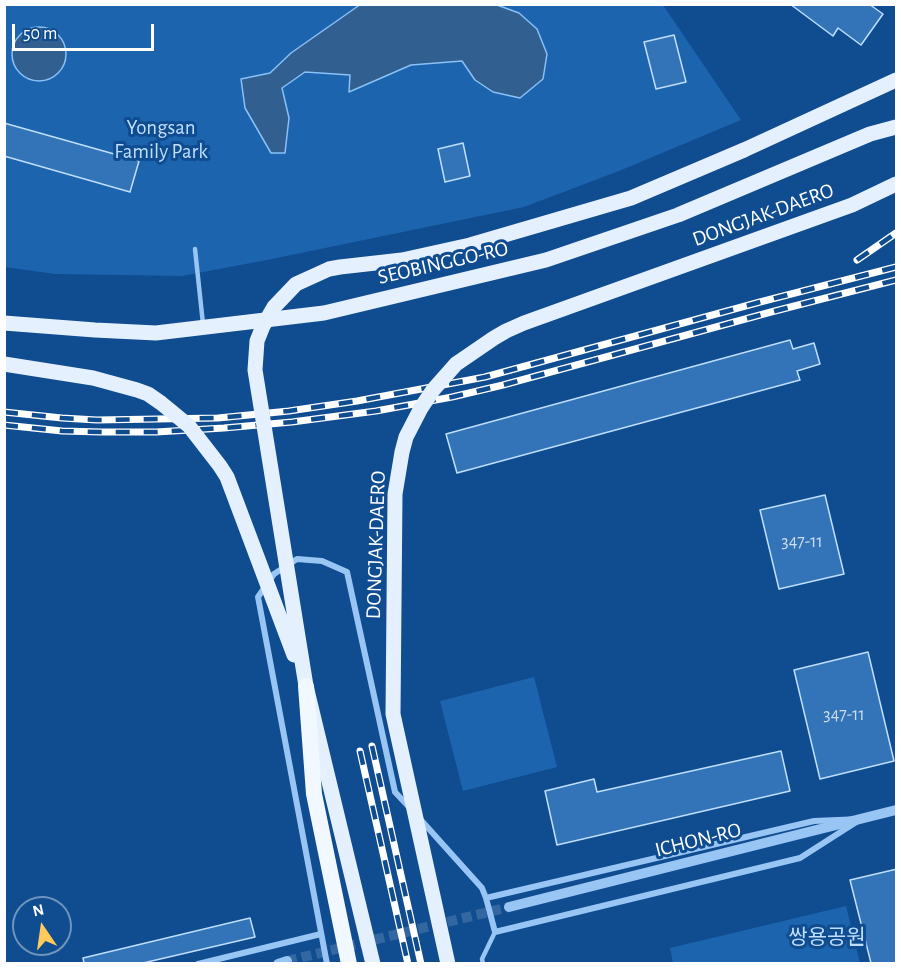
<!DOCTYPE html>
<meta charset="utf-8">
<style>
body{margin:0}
#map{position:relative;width:901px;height:968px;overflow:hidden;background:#0f4c90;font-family:"Alegreya Sans",sans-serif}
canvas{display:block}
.frame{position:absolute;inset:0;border:6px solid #fff;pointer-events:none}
.north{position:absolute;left:12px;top:896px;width:60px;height:60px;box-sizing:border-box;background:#0f4c90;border:2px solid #6f94bc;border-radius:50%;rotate:347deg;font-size:16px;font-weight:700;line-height:24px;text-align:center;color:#fff}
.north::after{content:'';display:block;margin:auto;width:21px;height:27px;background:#ffc95b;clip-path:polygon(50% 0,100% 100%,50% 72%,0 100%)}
.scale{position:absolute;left:12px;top:24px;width:142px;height:27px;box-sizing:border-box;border:3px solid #fff;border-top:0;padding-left:8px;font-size:18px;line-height:21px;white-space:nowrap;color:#fff;-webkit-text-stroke:4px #0f4c90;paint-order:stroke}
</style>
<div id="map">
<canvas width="901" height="968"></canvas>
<div class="frame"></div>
<div class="north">N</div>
<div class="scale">50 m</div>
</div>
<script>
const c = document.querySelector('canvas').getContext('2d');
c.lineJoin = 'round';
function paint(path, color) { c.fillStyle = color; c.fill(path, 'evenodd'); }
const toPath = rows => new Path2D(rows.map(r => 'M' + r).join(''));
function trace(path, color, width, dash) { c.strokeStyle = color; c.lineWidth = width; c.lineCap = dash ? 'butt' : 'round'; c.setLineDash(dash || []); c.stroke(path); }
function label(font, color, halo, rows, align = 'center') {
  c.font = font + ' "Alegreya Sans","Noto Sans KR",sans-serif'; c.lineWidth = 6; c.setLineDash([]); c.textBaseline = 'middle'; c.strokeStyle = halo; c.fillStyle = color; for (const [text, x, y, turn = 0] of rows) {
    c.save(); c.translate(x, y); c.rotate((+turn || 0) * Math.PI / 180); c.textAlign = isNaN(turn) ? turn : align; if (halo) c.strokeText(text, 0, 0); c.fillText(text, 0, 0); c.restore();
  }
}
const green = toPath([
 [5,5,663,5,741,120,619,171,524,207,272,259,182,276,55,274,5,267],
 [534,677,557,767,463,791,440,701],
 [846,906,860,963,673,963,670,948]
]);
const water = toPath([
 [361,4,497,5,519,13,537,29,547,54,543,79,520,98,493,92,475,80,462,61,411,65,349,92,350,75,305,72,282,88,289,118,285,153,271,153,245,108,241,79,270,73,291,53,361,4],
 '12 54a27 27 0 1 1 54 0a27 27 0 1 1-54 0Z'
]);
const building = toPath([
 [790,4,869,4,883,14,861,45,838,28,833,36,790,4],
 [674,35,686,82,656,89,644,42,674,35],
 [4,123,139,161,130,192,4,156,4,123],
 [463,143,470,176,445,182,438,149,463,143],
 [790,340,793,349,814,343,820,364,797,371,800,380,457,473,446,434,790,340],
 [825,495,844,574,779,589,760,510,825,495],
 [868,652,894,761,820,779,794,670,868,652],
 [781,751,790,791,557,845,545,791,594,779,597,792,781,751],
 [897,869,897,963,871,963,850,880,897,869],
 [250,918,255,937,143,963,84,963,83,958,250,918]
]);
const tertiaryTunnel = toPath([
 [287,961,509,907]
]);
const service = toPath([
 [195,249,203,324],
 [483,964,482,959,495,932]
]);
const minor = toPath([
 [420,819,482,888,486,898],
 [861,819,800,858,495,932,486,898,814,821,861,819],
 [198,964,321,934],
 [327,964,258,597,274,574,297,559,322,561,347,572,395,792,409,807]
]);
const tertiary = toPath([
 [509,907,896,810],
 [278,964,287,961]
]);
const primary = toPath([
 [744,150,896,80],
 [4,323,95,330,156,333,324,313,546,260,678,215,870,134,896,127]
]);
const rail = toPath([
 [857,260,896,233],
 [4,412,62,418,97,420,218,418,289,411,357,401,485,377,760,302,896,267],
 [4,425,62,431,102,432,156,432,224,428,292,422,376,411,452,397,503,385,771,312,896,280],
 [372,746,421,964],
 [360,751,408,964]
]);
const primaryBridge = toPath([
 [4,364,93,378,137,390,148,394,161,403,189,426,220,466,227,477,294,655],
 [373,964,306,686,255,370,257,341,263,326,274,307,296,284,329,269,340,267,402,260,470,245,631,198,744,150],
 [448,964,393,714,395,494,402,452,406,437,421,408,433,390,456,364,494,338,506,331,524,323,852,205,896,184]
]);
const trunkBridge = toPath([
 [306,686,314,794,349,964]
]);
const numberNames = [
 ["347-11",802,542],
 ["347-11",844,715]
];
const parkNames = [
 ["Yongsan",161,128],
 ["Family Park",161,152],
 ["쌍용공원",827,938]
];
const streetNames = [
 ["DONGJAK-DAERO",763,215,-20],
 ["SEOBINGGO-RO",443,263,-13],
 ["DONGJAK-DAERO",376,545,-88],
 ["ICHON-RO",698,840,-14]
];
paint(green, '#1d64ae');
paint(water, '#315f90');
trace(water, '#89c1f7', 1.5);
paint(building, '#3374b8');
trace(building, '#c0defe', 1.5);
trace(tertiaryTunnel, '#3367a1', 10, [10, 5]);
trace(service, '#98c5f4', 4.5);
trace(minor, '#98c5f4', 6);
trace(tertiary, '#98c5f4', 10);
trace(primary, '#e5f0ff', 15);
trace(rail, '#fff', 7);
trace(rail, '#0f4c90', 4.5, [14]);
trace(primaryBridge, '#e5f0ff', 15);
trace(trunkBridge, '#f2f8ff', 16);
label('18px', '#ccdced', null, numberNames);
label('21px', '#c0defe', '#0f4c90', parkNames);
label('21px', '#fff', '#0f4c90', streetNames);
</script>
